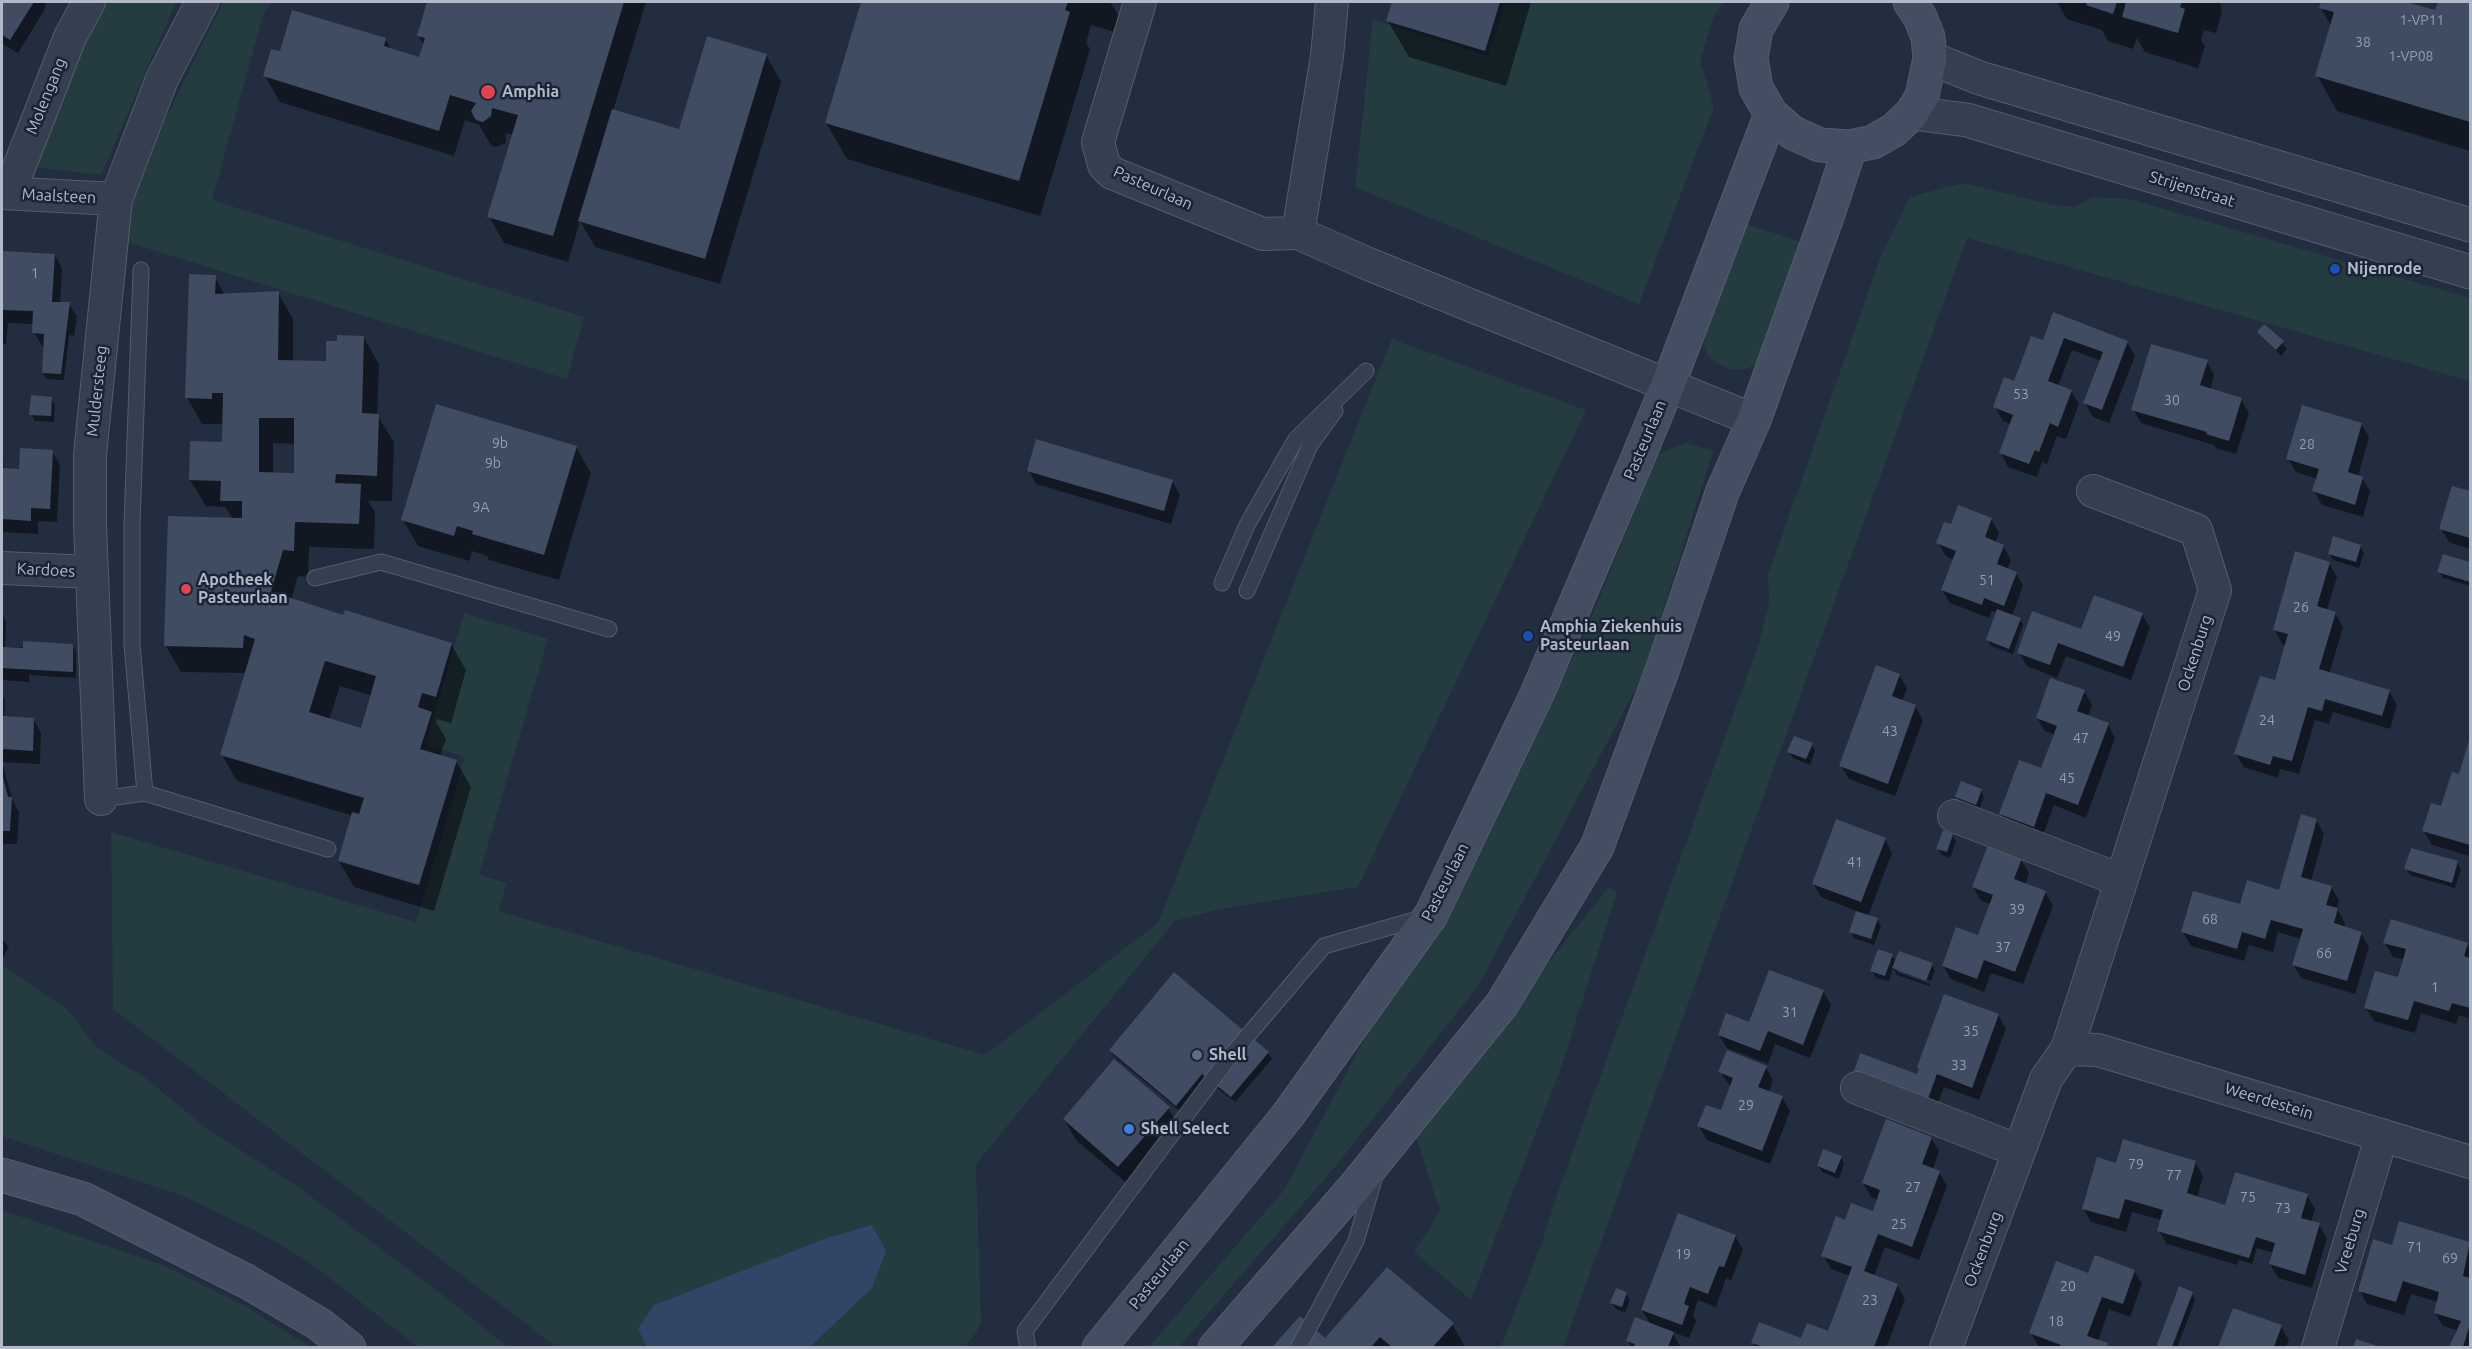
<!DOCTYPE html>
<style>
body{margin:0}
#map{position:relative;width:2472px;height:1349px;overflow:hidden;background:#222d3f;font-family:Ubuntu,sans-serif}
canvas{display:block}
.frame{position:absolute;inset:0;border:3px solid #b2baca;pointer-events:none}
</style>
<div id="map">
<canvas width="2472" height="1349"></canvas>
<div class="frame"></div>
</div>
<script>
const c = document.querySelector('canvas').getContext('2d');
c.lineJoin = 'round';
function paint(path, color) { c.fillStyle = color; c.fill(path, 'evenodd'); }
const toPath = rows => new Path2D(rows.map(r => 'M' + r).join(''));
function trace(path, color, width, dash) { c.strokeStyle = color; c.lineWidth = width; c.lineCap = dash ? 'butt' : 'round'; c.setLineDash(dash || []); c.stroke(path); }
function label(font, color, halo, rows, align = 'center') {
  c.font = font + ' Ubuntu,sans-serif'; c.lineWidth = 5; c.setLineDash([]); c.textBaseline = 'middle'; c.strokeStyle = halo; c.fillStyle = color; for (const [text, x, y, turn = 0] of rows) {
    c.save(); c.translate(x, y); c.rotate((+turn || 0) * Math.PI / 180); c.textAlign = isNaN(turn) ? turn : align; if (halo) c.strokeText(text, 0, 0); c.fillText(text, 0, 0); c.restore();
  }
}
const green = toPath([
 [104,2,176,2,101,175,33,167,43,125],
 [223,2,273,2,264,12,212,200,584,317,567,379,127,242,130,191],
 [1505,2,1723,2,1713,18,1700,61,1714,107,1639,304,1355,187,1373,19,1488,56],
 [1963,183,2053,205,2075,207,2092,197,2130,199,2470,298,2470,381,1967,238,1563,1347,1501,1347,1541,1245,1559,1189,1759,644,1769,603,1768,575,1881,256,1910,197],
 [1743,223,1808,244,1767,357,1749,368,1732,370,1716,363,1707,354,1703,339],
 [1392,339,1586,410,1358,887,1220,909,1175,921,976,1164,981,1321,976,1333,965,1347,556,1347,113,1009,111,832,416,922,465,757,426,744,464,613,548,639,479,875,507,883,498,911,985,1055,1158,923],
 [1686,443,1713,451,1643,675,1478,986,1335,1167,1179,1347,1148,1348,1284,1190,1378,1014,1482,840,1582,640,1658,454],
 [1609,887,1617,892,1561,1068,1471,1300,1414,1252,1440,1211,1416,1137,1469,1069,1517,1001],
 [2,965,68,1010,96,1047,144,1077,205,1127,298,1187,439,1292,508,1347,418,1347,309,1262,260,1233,183,1196,2,1136],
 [2,1210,163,1265,247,1307,310,1347,8,1347,2,1342]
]);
const water = toPath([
 [872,1225,886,1251,872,1288,810,1347,647,1347,638,1329,654,1305,827,1238]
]);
const shadow = toPath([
 [2,2,46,2,44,11,18,53,2,44],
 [428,2,646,2,613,111,680,131,766,55,781,82,720,284,595,247,580,221,568,262,504,243,489,216,514,135,506,133,506,143,495,147,491,145,479,125,465,120,454,156,280,102,265,76,281,53,385,39,392,50,420,59,424,45,418,36],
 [864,2,1110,2,1120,18,1115,32,1091,25,1086,43,1090,49,1040,216,847,159,826,123],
 [1394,2,1531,2,1506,86,1409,57,1388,21],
 [2057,2,2220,2,2222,11,2216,33,2204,30,2201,40,2205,46,2198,68,2145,52,2137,38,2133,49,2108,41,2102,30,2067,19],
 [2323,2,2401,2,2436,12,2439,2,2470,2,2470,151,2337,111,2317,75,2331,26,2321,8],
 [2,254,55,255,62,269,60,303,69,304,77,317,74,336,69,335,64,380,47,379,43,373,45,346,42,346,34,332,34,324,8,323,6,344,2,344],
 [215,277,225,295,278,293,293,319,293,362,328,362,364,338,379,364,377,415,394,442,392,501,368,501,375,512,374,549,309,547,308,577,298,576,291,600,344,617,451,644,466,670,451,723,437,719,436,722,446,739,440,756,456,761,471,787,434,911,354,887,339,861,353,816,237,781,222,755,246,673,181,672,166,646,233,519,225,507,206,506,190,480,223,443,224,424,202,424,187,397],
 [273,443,296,444,295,475,273,474],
 [340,686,372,696,362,730,329,720],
 [2054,314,2127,342,2135,356,2109,423,2093,417,2085,403,2101,361,2072,350,2058,386,2071,391,2079,404,2066,439,2057,436,2047,464,2042,462,2037,477,2008,467,2001,453,2011,424,2003,421,1995,407,2044,342],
 [2265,326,2287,349,2281,356,2259,332],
 [2207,362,2214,375,2210,390,2241,399,2249,413,2236,454,2216,448,2214,445,2141,423,2133,409],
 [51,399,55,405,54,422,35,421,31,414],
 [2361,424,2369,437,2358,476,2362,478,2370,491,2363,517,2322,505,2314,491,2318,479,2296,472,2288,459],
 [576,447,591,473,559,580,489,560,487,556,472,551,469,561,418,546,403,520],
 [52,451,60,465,57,522,38,521,38,534,2,532,2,456,4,469,20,470],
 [1029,471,1172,481,1180,495,1171,524,1036,484],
 [2453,488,2470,493,2470,549,2449,542,2441,529],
 [1991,519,1999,533,1995,543,2003,546,2011,560,2007,570,2016,573,2023,586,2012,616,2020,619,2023,625,2013,654,1991,646,1988,640,1997,613,1992,611,1989,618,1950,603,1942,590,1954,560,1946,556,1938,543,1952,526],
 [2360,546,2364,553,2359,568,2333,560,2330,554],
 [2444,555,2470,563,2470,586,2443,578,2439,571],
 [2329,563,2337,577,2327,610,2335,613,2343,627,2329,674,2389,691,2397,705,2390,729,2333,712,2329,724,2315,720,2299,774,2280,769,2278,778,2244,767,2236,754,2276,682,2287,645,2282,644,2275,630],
 [2,614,6,622,5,648,72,645,76,652,76,678,29,675,29,682,2,680],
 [2142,614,2150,628,2131,680,2066,656,2057,678,2027,666,2019,653],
 [1899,675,1907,688,1902,701,1915,706,1923,720,1895,796,1849,779,1841,766],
 [2084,691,2092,705,2088,716,2108,724,2115,738,2086,818,2054,805,2041,840,2009,827,2001,813,2042,770,2055,735,2045,731,2037,718],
 [2,694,5,700,4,718,34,720,41,733,40,764,2,762],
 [2470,739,2470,856,2432,845,2424,831,2442,808,2460,776],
 [1812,744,1815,751,1810,765,1793,758,1789,752],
 [2,762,12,799,19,812,17,844,2,844],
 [1981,790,1984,797,1979,810,1960,803,1957,797],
 [2316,820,2324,834,2311,881,2331,887,2339,900,2337,909,2345,923,2344,928,2361,933,2369,947,2355,994,2301,978,2293,964,2301,939,2278,932,2273,952,2249,945,2244,961,2191,946,2183,932,2280,892],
 [1952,835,1956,842,1950,858,1942,855,1938,849],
 [1885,839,1892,853,1868,916,1877,919,1881,926,1874,945,1854,938,1851,931,1857,911,1821,897,1813,883],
 [2021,860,2029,873,2025,885,2045,892,2053,906,2023,984,1991,973,1984,992,1951,979,1943,966,1979,937,1991,904,1981,901,1973,887],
 [2457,862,2461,869,2455,888,2410,875,2406,869],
 [2,939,9,947,2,959],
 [2385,943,2467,944,2470,950,2470,1019,2459,1015,2456,1024,2421,1013,2415,1033,2374,1021,2366,1008,2399,979,2405,960,2393,957],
 [1892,955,1896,962,1932,964,1935,971,1931,981,1897,969,1897,972,1930,984,1930,986,1897,975,1893,968,1889,981,1876,978,1872,971],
 [1823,991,1831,1005,1810,1058,1775,1044,1768,1064,1727,1048,1719,1035],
 [1998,1015,2006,1029,1979,1100,1944,1087,1935,1111,1863,1084,1856,1070,1918,1076],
 [1110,1050,1268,1053,1272,1059,1235,1102,1206,1079,1180,1111,1114,1056],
 [1766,1067,1773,1080,1769,1092,1782,1097,1790,1111,1770,1164,1707,1140,1699,1126,1722,1112,1731,1087,1720,1072],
 [1168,1108,1180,1128,1130,1186,1076,1140,1064,1119],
 [1931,1138,1939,1151,1933,1169,1939,1172,1947,1186,1919,1260,1885,1247,1874,1276,1897,1285,1905,1299,1886,1348,1756,1348,1753,1343,1802,1340,1829,1333,1850,1276,1831,1269,1823,1255,1846,1222,1873,1213,1878,1200,1871,1197,1863,1183],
 [1841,1157,1844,1164,1839,1179,1822,1172,1818,1166],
 [2195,1162,2203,1176,2197,1198,2226,1207,2307,1195,2315,1209,2311,1222,2319,1225,2327,1238,2312,1288,2278,1278,2270,1264,2274,1253,2257,1248,2252,1264,2239,1260,2237,1265,2167,1244,2159,1231,2162,1220,2132,1212,2126,1232,2091,1222,2083,1208,2117,1165],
 [2400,1223,2470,1244,2470,1338,2468,1348,2451,1348,2456,1330,2443,1326,2435,1313,2438,1302,2411,1294,2404,1315,2367,1304,2360,1291,2393,1246],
 [1735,1236,1743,1250,1731,1280,1726,1278,1716,1307,1698,1300,1693,1315,1696,1321,1689,1338,1672,1332,1681,1348,1632,1348,1628,1341,1651,1325,1642,1310],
 [2134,1271,2142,1284,2130,1317,2109,1309,2098,1341,2109,1348,2039,1347,2031,1333,2089,1275],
 [2180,1288,2192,1293,2195,1300,2177,1348,2158,1348],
 [1626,1294,1630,1300,1625,1313,1616,1309,1612,1303],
 [2234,1310,2281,1327,2289,1340,2286,1348,2220,1348],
 [1300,1318,1326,1341,1452,1324,1464,1345,1461,1348,1274,1348]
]);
const building = toPath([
 [2,2,34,2,10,40,2,35],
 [427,2,624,2,553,236,487,217,518,115,492,108,491,116,483,122,479,121,475,119,471,111,476,103,450,95,439,131,263,76,271,49,280,51,292,10,386,38,384,46,419,57,425,38,417,36],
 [861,2,1068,2,1065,10,1070,12,1019,181,825,123],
 [1392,2,1500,2,1485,51,1386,21],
 [2087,2,2117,2,2113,14,2086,5],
 [2126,2,2182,2,2180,7,2185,9,2178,33,2122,17],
 [2321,2,2406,2,2435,10,2438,2,2470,2,2470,122,2315,76,2334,12,2319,8],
 [707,36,767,54,705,259,578,221,612,109,679,129],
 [3,251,55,254,52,302,70,302,61,374,42,373,44,334,32,333,33,311,2,310],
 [189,274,216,275,215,294,279,291,278,360,326,361,326,341,337,341,337,335,364,336,362,413,379,414,377,476,336,474,335,483,361,484,359,524,295,522,294,551,283,550,270,595,285,596,343,615,345,610,452,643,436,697,422,693,418,707,432,712,420,749,457,760,419,885,338,861,352,812,359,814,364,798,220,755,255,639,244,635,243,648,164,646,168,516,242,518,242,501,220,501,221,481,189,480,190,441,222,442,223,393,212,393,212,399,185,398],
 [259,418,294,418,294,473,259,472],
 [325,661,376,676,361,728,309,712],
 [2053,312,2128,341,2102,410,2083,403,2103,352,2064,338,2048,381,2072,390,2058,427,2050,423,2039,452,2035,450,2029,464,1999,453,2013,415,1993,407,2004,377,2014,381,2031,336,2043,340],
 [2264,324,2284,341,2276,350,2257,332],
 [2151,344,2208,360,2200,385,2242,398,2229,441,2206,434,2207,432,2131,410],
 [31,395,52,397,51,416,29,415],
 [436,404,577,446,544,555,472,534,473,531,457,526,454,536,401,520],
 [2302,405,2362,423,2348,472,2363,477,2355,505,2312,491,2319,469,2286,459],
 [1036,439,1173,480,1164,511,1027,471],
 [20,448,53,450,50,509,31,508,31,521,2,519,2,468,19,469],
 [2452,486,2470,491,2470,538,2439,529],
 [1958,505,1992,518,1985,537,2004,545,1997,564,2017,572,2004,606,1984,598,1982,605,1941,590,1956,551,1936,543,1944,522,1951,524],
 [2333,536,2361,545,2356,562,2328,554],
 [2295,551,2330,562,2317,606,2336,612,2319,669,2390,690,2382,716,2325,699,2322,711,2308,707,2292,761,2273,756,2270,765,2234,754,2260,676,2275,680,2281,658,2288,634,2273,630],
 [2443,554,2470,562,2470,582,2437,572],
 [2094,595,2143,613,2123,667,2058,643,2050,665,2017,653,2032,611,2081,629],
 [1997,609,2021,618,2009,649,1986,640],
 [23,641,73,644,73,672,2,668,2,647,23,648],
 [1876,665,1900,674,1892,696,1916,705,1888,784,1839,766],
 [2050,678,2085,690,2077,711,2109,723,2078,805,2046,793,2034,827,1999,814,2019,760,2041,768,2057,726,2036,718],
 [2,716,34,718,33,751,2,749],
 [1794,736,1813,743,1806,759,1787,752],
 [2470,737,2470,845,2422,831,2431,803,2441,806,2452,772,2459,774],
 [2,773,8,797,12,797,10,831,2,831],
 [1961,781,1982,789,1976,805,1955,797],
 [2301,814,2317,819,2301,877,2332,886,2326,905,2338,908,2334,923,2362,932,2347,981,2292,965,2303,929,2271,920,2265,939,2242,932,2237,949,2181,932,2193,891,2240,904,2247,880,2279,890],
 [1836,819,1886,838,1861,902,1812,884],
 [1943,830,1953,834,1947,852,1936,849],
 [1988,845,2022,858,2014,879,2046,891,2015,972,1984,960,1977,979,1942,966,1956,927,1978,935,1993,895,1972,887],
 [2411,848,2458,861,2452,883,2404,869],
 [1856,911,1878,918,1871,939,1849,932],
 [2391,919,2468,943,2464,956,2470,958,2470,1008,2452,1003,2449,1011,2414,1001,2408,1020,2364,1008,2375,971,2398,977,2406,949,2383,943],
 [1878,949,1893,954,1885,976,1870,971],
 [1899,951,1933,963,1926,981,1892,968],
 [1769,970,1824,990,1803,1045,1768,1031,1760,1051,1718,1035,1726,1013,1749,1022],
 [1174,972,1269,1052,1231,1097,1202,1074,1176,1106,1109,1050],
 [1944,994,1999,1014,1972,1088,1937,1074,1928,1099,1854,1071,1860,1053,1917,1074,1919,1068,1917,1067],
 [1727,1050,1767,1066,1758,1087,1783,1096,1762,1151,1697,1126,1706,1105,1721,1110,1733,1078,1718,1072],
 [1114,1059,1170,1107,1118,1167,1063,1119],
 [1886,1119,1932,1137,1922,1164,1940,1171,1912,1247,1878,1234,1864,1271,1898,1284,1874,1347,1764,1347,1751,1343,1759,1322,1801,1338,1807,1323,1828,1331,1852,1267,1821,1256,1836,1216,1845,1220,1851,1203,1873,1211,1880,1190,1862,1183],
 [2123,1139,2196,1161,2187,1193,2225,1205,2235,1172,2308,1194,2301,1218,2320,1223,2305,1275,2269,1264,2275,1243,2256,1237,2249,1258,2157,1231,2163,1210,2125,1199,2119,1219,2082,1209,2097,1157,2116,1163],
 [1823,1149,1842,1156,1835,1173,1817,1166],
 [1678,1213,1736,1235,1724,1267,1719,1266,1708,1294,1690,1287,1684,1304,1689,1306,1682,1325,1641,1310],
 [2399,1221,2470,1242,2463,1276,2470,1278,2470,1324,2463,1347,2449,1347,2461,1321,2434,1313,2439,1292,2403,1281,2396,1302,2358,1291,2373,1239,2392,1245],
 [2095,1255,2135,1270,2123,1304,2102,1297,2087,1336,2108,1343,2107,1347,2060,1347,2061,1345,2029,1333,2056,1261,2088,1273],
 [1387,1267,1454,1323,1433,1347,1392,1347,1380,1337,1371,1347,1272,1347,1300,1316,1325,1338],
 [2179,1286,2193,1292,2172,1347,2156,1347],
 [1616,1288,1627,1292,1622,1307,1610,1303],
 [2233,1308,2282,1325,2274,1347,2218,1347],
 [1635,1317,1674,1332,1668,1347,1634,1347,1635,1344,1626,1341],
 [2356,1339,2381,1347,2353,1347]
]);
const service = toPath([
 [141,270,132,524,132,644,145,793],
 [315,578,381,562,609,629],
 [1222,583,1247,525,1296,439,1366,371],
 [1247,591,1310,445,1335,411],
 [101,799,145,793,328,849],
 [1028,1348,1025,1331,1228,1059,1324,946,1425,917],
 [1298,1348,1356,1241,1375,1176]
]);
const minor = toPath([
 [1140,2,1098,142,1104,165,1112,173,1263,234,1298,233,1366,263,1754,420],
 [2,193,116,199],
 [9,193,70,37,89,2],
 [1298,233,1327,56,1332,2],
 [2,568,91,572],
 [101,799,90,524,90,455,116,199,162,79,202,2],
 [1954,816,2120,880],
 [2067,1049,2098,1050,2470,1162],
 [1857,1088,2019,1151],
 [1946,1348,2046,1079,2067,1049,2215,590,2196,530,2093,491],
 [2318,1348,2382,1135]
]);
const tertiary = toPath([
 [1930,58,1980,78,2470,225],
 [1912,113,1967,120,2470,272]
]);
const secondary = toPath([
 [1772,2,1756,29,1751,58,1756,88,1771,114,1793,133,1820,145,1850,147,1873,142,1894,130,1912,113,1922,96,1930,58,1928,37,1920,17,1910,2],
 [2,1175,83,1199,246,1281,319,1324,349,1348],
 [1099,1348,1288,1115,1431,915,1537,694,1637,460,1668,385,1771,114],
 [1215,1348,1358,1183,1502,1004,1597,847,1662,671,1722,493,1754,420,1829,211,1850,147]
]);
const markers = [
 [488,92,8,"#e0444e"],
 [2335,269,6,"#1a4fb4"],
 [186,589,6,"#e0444e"],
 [1528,636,6,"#1a4fb4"],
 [1197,1055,6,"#5c6f8a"],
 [1129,1129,6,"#3f7fe0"]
];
const numberNames = [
 ["1-VP11",2422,20],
 ["38",2363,42],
 ["1-VP08",2411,56],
 ["1",35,273],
 ["53",2021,394],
 ["30",2172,400],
 ["9b",500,443],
 ["28",2307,444],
 ["9b",493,463],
 ["9A",481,507],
 ["51",1987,580],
 ["26",2301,607],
 ["49",2113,636],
 ["24",2267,720],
 ["43",1890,731],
 ["47",2081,738],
 ["45",2067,778],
 ["41",1855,862],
 ["39",2017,909],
 ["68",2210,919],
 ["37",2003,947],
 ["66",2324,953],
 ["1",2435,987],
 ["31",1790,1012],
 ["35",1971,1031],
 ["33",1959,1065],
 ["29",1746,1105],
 ["79",2136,1164],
 ["77",2174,1175],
 ["27",1913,1187],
 ["75",2248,1197],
 ["73",2283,1208],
 ["25",1899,1224],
 ["71",2415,1247],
 ["19",1683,1254],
 ["69",2450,1258],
 ["20",2068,1286],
 ["23",1870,1300],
 ["18",2056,1321]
];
const poiNames = [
 ["Amphia",502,92],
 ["Nijenrode",2347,269],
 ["Apotheek",198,580],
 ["Pasteurlaan",198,598],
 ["Amphia Ziekenhuis",1540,627],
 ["Pasteurlaan",1540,645],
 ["Shell",1209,1055],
 ["Shell Select",1141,1129]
];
const streetNames = [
 ["Molengang",46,96,-68],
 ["Pasteurlaan",1153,188,24],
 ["Strijenstraat",2192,189,17],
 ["Maalsteen",59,196,3],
 ["Muldersteeg",97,391,-84],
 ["Pasteurlaan",1645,440,-67],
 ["Kardoes",46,570,3],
 ["Ockenburg",2195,653,-72],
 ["Pasteurlaan",1445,882,-63],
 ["Weerdestein",2269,1101,17],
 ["Vreeburg",2350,1241,-73],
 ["Ockenburg",1983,1249,-69],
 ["Pasteurlaan",1159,1274,-51]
];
paint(green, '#243b40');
paint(water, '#324566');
paint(shadow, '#0007');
paint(building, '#404c62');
trace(service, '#545d6d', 17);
trace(minor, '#545d6d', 34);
trace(tertiary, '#545d6d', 35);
trace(secondary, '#545d6d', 35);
trace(service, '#363f4f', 15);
trace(minor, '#363f4f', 32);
trace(tertiary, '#363f4f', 33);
trace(secondary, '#434e62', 33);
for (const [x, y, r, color] of markers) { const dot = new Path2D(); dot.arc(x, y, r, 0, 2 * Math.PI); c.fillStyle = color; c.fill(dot); trace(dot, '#1b2434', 2); }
label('14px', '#969eb0', null, numberNames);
label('bold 16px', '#b2baca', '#1b2434', poiNames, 'left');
label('16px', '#b2baca', '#1b2434', streetNames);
</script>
